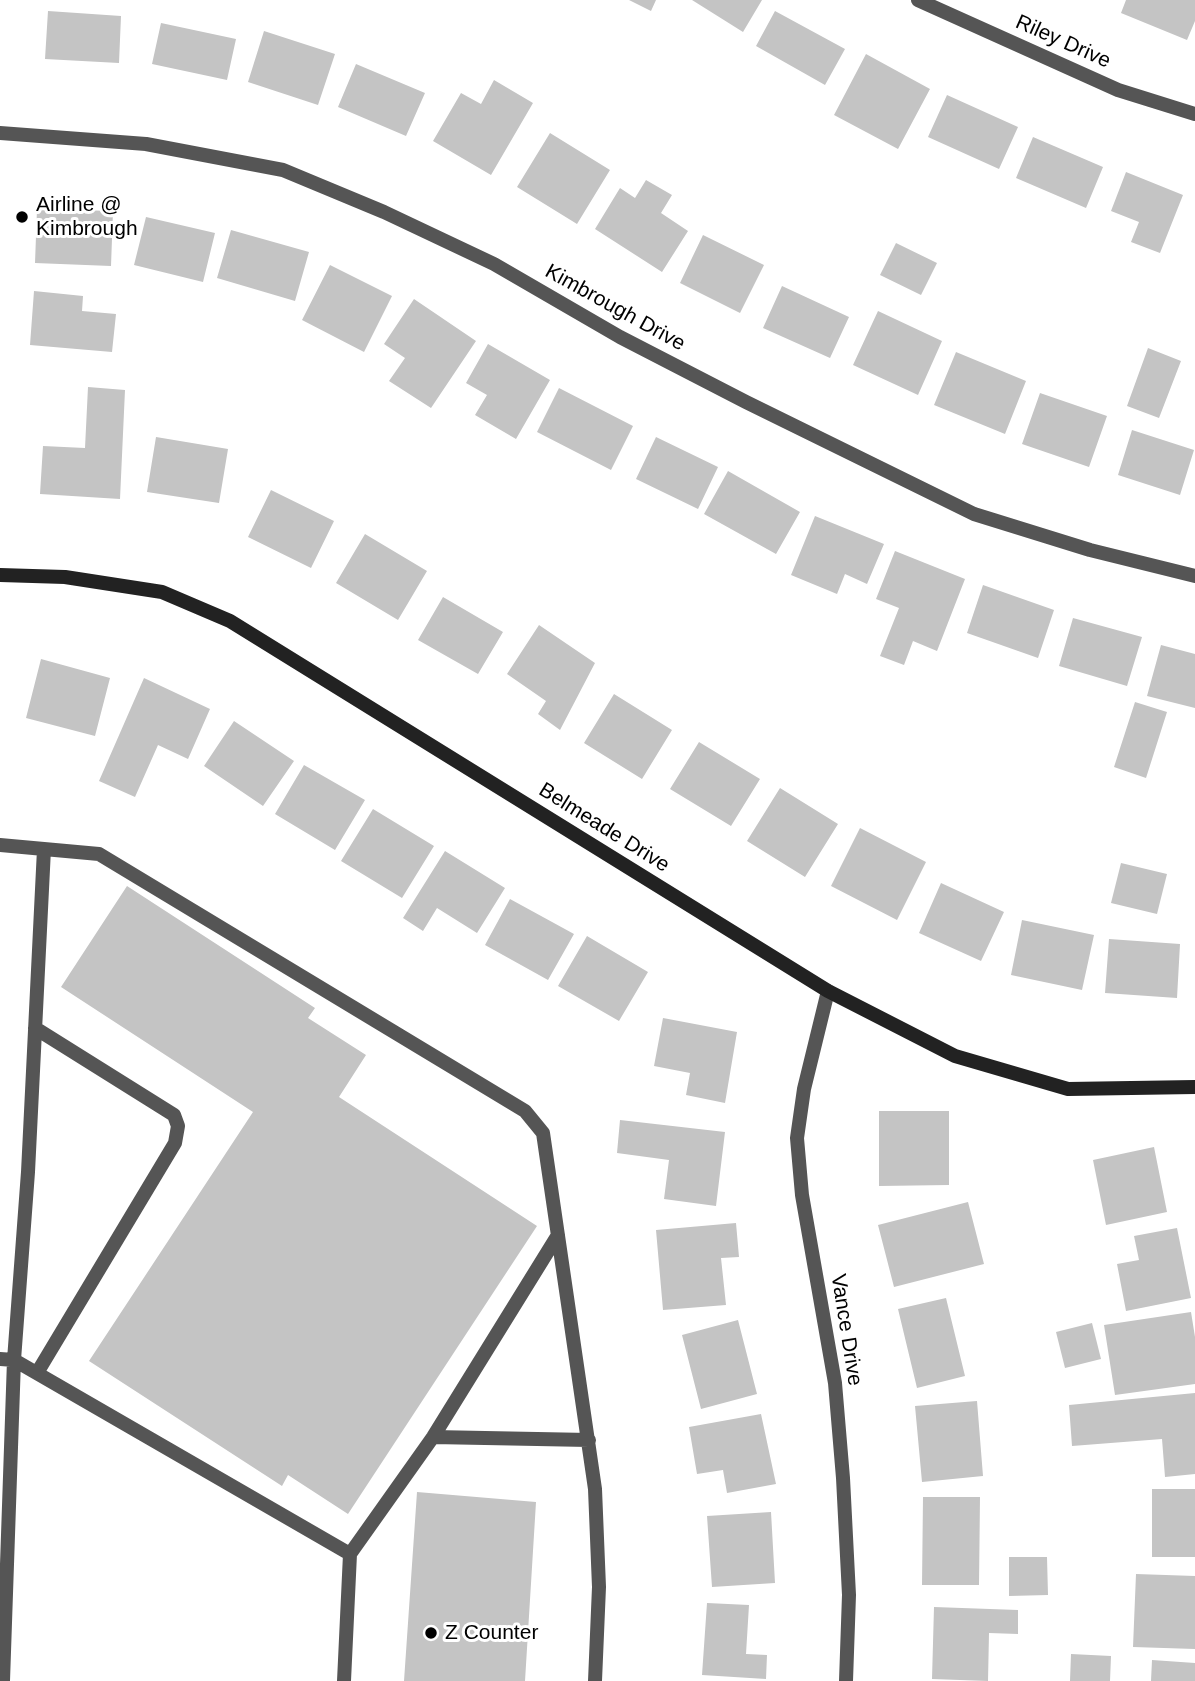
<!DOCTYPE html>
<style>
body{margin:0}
canvas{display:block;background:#fff}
</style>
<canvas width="1195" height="1681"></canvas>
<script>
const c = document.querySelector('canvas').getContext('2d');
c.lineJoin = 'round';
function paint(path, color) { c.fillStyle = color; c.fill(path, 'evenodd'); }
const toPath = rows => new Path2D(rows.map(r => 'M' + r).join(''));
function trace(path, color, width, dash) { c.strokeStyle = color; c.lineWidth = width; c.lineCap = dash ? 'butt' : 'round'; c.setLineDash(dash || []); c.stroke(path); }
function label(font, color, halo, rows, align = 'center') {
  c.font = font + ' Helvetica,sans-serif'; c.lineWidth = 6; c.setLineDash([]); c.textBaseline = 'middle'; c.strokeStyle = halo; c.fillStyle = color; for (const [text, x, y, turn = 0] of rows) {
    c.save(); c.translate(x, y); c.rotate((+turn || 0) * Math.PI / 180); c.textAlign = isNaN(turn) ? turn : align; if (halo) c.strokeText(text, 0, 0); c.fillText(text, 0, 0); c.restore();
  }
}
const building = toPath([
 [629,0,656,0,651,11],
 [692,0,762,0,743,32],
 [1126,0,1195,0,1195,21,1187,40,1121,13],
 [48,11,121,16,119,63,45,59],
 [775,11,845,49,825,85,756,46],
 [161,23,236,39,227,80,152,64],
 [264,31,335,54,318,105,248,82],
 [866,54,930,89,898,149,834,115],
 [356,64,425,93,406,136,338,107],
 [494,80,533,103,491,175,433,141,461,93,481,104],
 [947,95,1018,127,999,169,928,137],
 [550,133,610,170,577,224,517,187],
 [1033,137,1103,167,1086,208,1016,178],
 [1126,172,1183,195,1160,253,1131,242,1139,222,1111,211],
 [646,180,672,195,661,213,688,231,662,272,595,229,620,188,635,198],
 [37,209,113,211,111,266,35,263],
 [146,217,215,233,203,282,134,265],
 [231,230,309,252,295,301,217,278],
 [703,235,764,265,740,313,680,283],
 [896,243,937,263,921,295,880,275],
 [330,265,392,296,364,352,302,320],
 [782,286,849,317,830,358,763,328],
 [34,291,83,296,82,311,116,314,112,352,30,345],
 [414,299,476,341,431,408,389,381,405,358,384,344],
 [878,311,942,341,918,395,853,365],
 [488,344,550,380,516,439,475,415,487,395,466,383],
 [1148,348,1181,361,1159,418,1127,406],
 [956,352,1026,381,1005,434,934,405],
 [88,387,125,390,120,499,40,494,43,446,85,448],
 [559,388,633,426,611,470,537,432],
 [1040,393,1107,416,1089,467,1022,444],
 [1132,430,1194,450,1180,495,1118,475],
 [156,437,228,449,219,503,147,492],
 [656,437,718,467,698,509,636,479],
 [728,471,800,512,776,554,704,514],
 [271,490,334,521,311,568,248,537],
 [815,516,884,544,867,584,845,574,837,594,791,575],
 [365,534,427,571,398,620,336,583],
 [895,551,965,579,937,651,913,641,904,665,880,656,899,608,876,599],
 [983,585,1054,610,1038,658,967,633],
 [443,597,503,632,478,674,418,640],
 [1073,618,1142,637,1127,686,1059,666],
 [539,625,595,663,560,730,538,714,546,701,507,674],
 [1161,645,1195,654,1195,708,1147,696],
 [41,659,110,678,95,736,26,718],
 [144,678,210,709,188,759,158,745,135,797,99,781],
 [614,694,672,730,642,779,584,743],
 [1135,702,1167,712,1146,778,1114,767],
 [234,721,294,761,263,806,204,766],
 [699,742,760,779,731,826,670,789],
 [304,765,365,800,335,850,275,814],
 [780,788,838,824,805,877,747,841],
 [373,809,434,846,402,898,341,861],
 [860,828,926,862,897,920,831,886],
 [445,851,505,888,477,933,437,908,423,931,403,918],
 [1121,863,1167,874,1157,914,1111,903],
 [941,883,1004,912,981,961,919,933],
 [127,886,315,1008,308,1018,366,1055,339,1097,537,1226,348,1514,288,1475,282,1486,89,1361,253,1112,61,987],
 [510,899,574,934,548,980,485,945],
 [1022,920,1094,935,1082,990,1011,975],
 [587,936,648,972,619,1021,558,986],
 [1109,939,1180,944,1177,998,1105,993],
 [663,1018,737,1032,725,1103,686,1095,690,1073,654,1066],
 [879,1111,949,1111,949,1185,879,1186],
 [620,1120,725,1132,716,1206,664,1199,669,1160,617,1153],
 [1154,1147,1167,1212,1106,1225,1093,1160],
 [968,1202,984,1264,894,1287,878,1225],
 [736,1223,739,1257,721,1258,726,1305,663,1310,656,1230],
 [1177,1228,1191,1298,1126,1311,1117,1264,1139,1260,1134,1236],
 [946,1298,965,1376,917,1388,898,1309],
 [1191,1312,1195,1337,1195,1384,1115,1395,1104,1325],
 [738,1320,757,1394,701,1409,682,1335],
 [1092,1323,1101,1359,1065,1368,1056,1332],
 [1195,1393,1195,1474,1165,1477,1162,1439,1072,1446,1069,1405],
 [977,1401,983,1476,922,1482,915,1406],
 [761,1414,776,1484,727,1493,723,1470,697,1474,689,1427],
 [1152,1489,1195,1489,1195,1557,1152,1557],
 [417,1492,536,1502,525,1681,404,1681],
 [923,1497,980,1497,979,1585,922,1585],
 [771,1512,775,1583,712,1587,707,1516],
 [1009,1557,1047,1557,1048,1595,1009,1596],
 [1136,1574,1195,1576,1195,1649,1133,1647],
 [707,1603,749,1605,746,1654,767,1655,766,1679,702,1675],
 [934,1607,1018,1610,1018,1634,989,1633,988,1681,932,1679],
 [1071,1654,1111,1656,1110,1681,1070,1681],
 [1152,1660,1195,1663,1195,1681,1151,1681]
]);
const lane = toPath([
 [0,845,44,849,28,1172,14,1360,350,1554],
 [44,849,99,854,525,1111,543,1133,595,1489,599,1587,595,1681],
 [35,1028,174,1115,178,1126,175,1143,37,1373],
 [0,1359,14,1360,3,1681],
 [433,1437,589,1440],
 [344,1681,350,1554,433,1437,558,1235]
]);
const street = toPath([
 [918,0,1118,90,1195,114],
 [0,133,146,144,283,170,384,212,494,264,620,337,746,402,974,514,1090,550,1195,576],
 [828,991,804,1089,797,1138,802,1195,835,1383,843,1478,849,1595,846,1681]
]);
const secondary = toPath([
 [0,575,65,577,162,592,230,621,828,991,955,1056,1068,1089,1195,1087]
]);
const markers = [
 [22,217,7,"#000"],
 [431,1633,7,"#000"]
];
const streetNames = [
 ["Riley Drive",1063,42,24],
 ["Kimbrough Drive",615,308,29],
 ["Belmeade Drive",604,828,32],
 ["Vance Drive",846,1330,81]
];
const poiNames = [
 ["Airline @",36,205],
 ["Kimbrough",36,229],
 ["Z Counter",445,1633]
];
paint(building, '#c4c4c4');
trace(lane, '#555', 14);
trace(street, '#555', 14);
trace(secondary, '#222', 14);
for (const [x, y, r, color] of markers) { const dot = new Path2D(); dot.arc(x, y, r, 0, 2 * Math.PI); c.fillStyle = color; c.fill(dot); trace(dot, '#fff', 2.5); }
label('21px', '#000', '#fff', streetNames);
label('21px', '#000', '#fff', poiNames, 'left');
</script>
